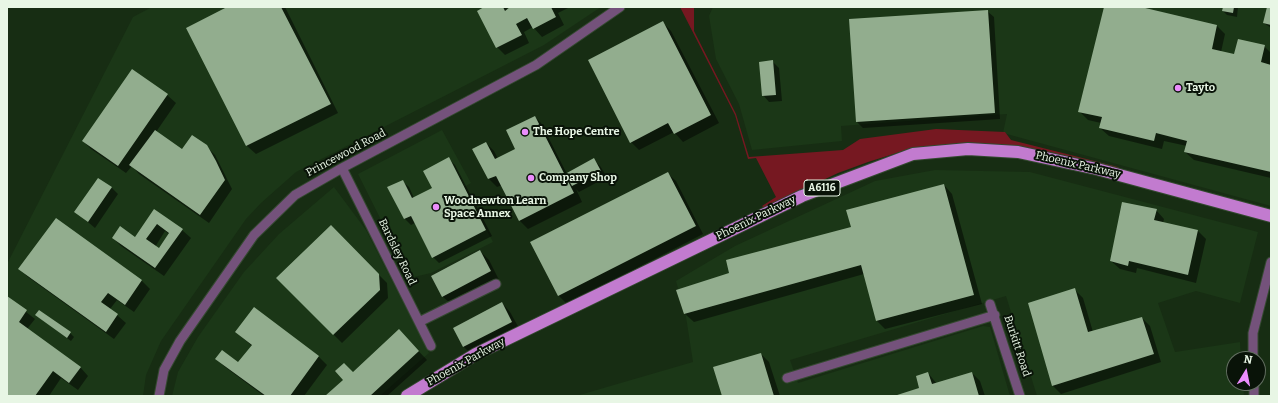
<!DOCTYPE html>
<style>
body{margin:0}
#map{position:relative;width:1278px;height:403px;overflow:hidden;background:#172d13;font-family:Bitter,serif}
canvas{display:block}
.frame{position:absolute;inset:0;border:8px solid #e8f6e5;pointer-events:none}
.north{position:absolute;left:1226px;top:351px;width:40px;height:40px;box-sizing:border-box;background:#091308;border:1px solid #626e60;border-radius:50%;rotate:10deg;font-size:11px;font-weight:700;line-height:16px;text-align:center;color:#e8f6e5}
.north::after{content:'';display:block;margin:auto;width:14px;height:18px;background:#eb8dfc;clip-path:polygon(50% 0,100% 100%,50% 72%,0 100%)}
</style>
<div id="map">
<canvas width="1278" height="403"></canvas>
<div class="frame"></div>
<div class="north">N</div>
</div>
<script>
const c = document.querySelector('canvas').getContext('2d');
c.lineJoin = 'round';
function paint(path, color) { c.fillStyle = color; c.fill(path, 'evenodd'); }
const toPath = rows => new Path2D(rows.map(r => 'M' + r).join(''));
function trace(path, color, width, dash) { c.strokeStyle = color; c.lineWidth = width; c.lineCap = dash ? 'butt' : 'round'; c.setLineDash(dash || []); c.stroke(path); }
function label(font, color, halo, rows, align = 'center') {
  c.font = font + ' Bitter,serif'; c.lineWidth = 4; c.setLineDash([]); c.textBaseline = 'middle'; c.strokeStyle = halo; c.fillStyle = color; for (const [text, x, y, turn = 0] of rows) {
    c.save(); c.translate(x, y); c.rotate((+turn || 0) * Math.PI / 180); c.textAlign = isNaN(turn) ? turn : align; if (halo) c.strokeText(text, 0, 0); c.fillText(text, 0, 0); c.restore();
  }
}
const built = toPath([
 [152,7,601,7,544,45,296,172,261,203,246,219,161,341,146,375,143,396,7,396,7,264,133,17],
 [713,7,1271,7,1271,206,1003,133,1007,114,841,126,842,141,752,150,739,104,716,59,709,16],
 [442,130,471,183,464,187,493,242,431,273,414,277,409,276,358,174],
 [935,170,1030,172,1258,232,1240,303,1196,291,1158,303,1175,352,1240,342,1241,359,1234,359,1234,383,1243,383,1244,396,1037,396,1006,296,790,360,798,383,983,326,990,327,1010,396,576,396,693,362,686,317,676,281,735,246,875,181],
 [334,187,366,230,429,353,380,396,172,396,178,372,198,337,244,272,279,234]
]);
const green = toPath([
 [680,7,694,7,694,31,736,114,749,157,843,150,860,139,936,129,1005,132,1011,140,1118,167,1125,175,945,146,900,152,868,162,838,173,764,208,762,206,776,197,756,158,748,159,735,115]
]);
const shadow = toPath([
 [230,7,285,7,338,113,256,154,247,146,188,28],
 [487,7,506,7,508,10,511,7,570,7,558,13,564,25,542,37,533,27,524,32,529,43,505,55,497,47],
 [1105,7,1137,7,1217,26,1225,34,1221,52,1235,56,1264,46,1271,53,1271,178,1194,160,1185,152,1187,146,1164,141,1162,149,1109,136,1100,128,1101,123,1088,120,1080,112],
 [1224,7,1238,7,1237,17,1227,15,1223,11],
 [1268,7,1271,7,1271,28,1264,23],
 [987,11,994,17,1000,119,863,128,857,122],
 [663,23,671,31,719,123,683,142,674,132,639,150,631,142],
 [772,61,779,68,782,101,769,102,763,95],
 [132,71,167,95,176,103,156,132,182,150,206,146,215,155,232,189,209,223,139,174,132,166,126,173,91,149,83,141],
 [535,117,541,123,567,174,594,160,600,166,607,177,579,192,576,189,582,202,528,229,519,220,502,185,497,187,489,179,474,149,486,143,494,151,498,159,517,149],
 [448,158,455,165,492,236,439,263,433,257,415,223,411,225,405,219,389,188,402,181,409,187,414,198,433,189],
 [667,173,676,181,703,234,567,304,559,296],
 [944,185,952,194,982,304,885,329,877,321,864,274,694,322,685,314,678,290,730,274,852,228],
 [112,188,118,194,95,228,76,212],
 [1156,210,1164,219,1163,223,1198,231,1206,239,1196,283,1137,268,1136,273,1120,269,1111,261],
 [155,211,182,230,191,238,164,276,121,246,113,238,135,238],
 [165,231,169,234,159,249,155,247],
 [56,219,142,281,150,289,134,312,117,300,110,309,126,323,114,339,28,277,19,269],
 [331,227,387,283,388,298,342,343,277,278],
 [480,251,489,260,499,280,451,304,442,296],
 [1075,290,1083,298,1093,332,1142,318,1150,326,1161,362,1061,394,1053,386,1029,304],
 [7,297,35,319,27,329,80,367,88,376,78,390,61,378,49,396,7,396],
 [502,303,510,312,520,330,472,355,464,347,454,328],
 [254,309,319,357,327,365,304,396,264,396,225,367,216,359,239,364,252,346,236,332],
 [36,315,70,333,74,337,71,341],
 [407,339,427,360,387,396,327,396,353,373],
 [761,354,769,362,780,396,723,396],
 [928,373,937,384,972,373,980,381,985,396,896,396,921,389]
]);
const building = toPath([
 [227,7,281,7,331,104,246,146,186,28],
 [484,7,503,7,505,11,510,7,551,7,556,17,533,29,527,18,516,24,522,35,496,48,477,11],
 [1104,7,1141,7,1217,25,1212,49,1234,54,1238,39,1265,45,1261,62,1271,65,1271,172,1184,152,1187,141,1156,133,1154,141,1099,128,1102,117,1078,112],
 [1223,7,1234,7,1233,13,1222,11],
 [1267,7,1271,7,1271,25,1263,23],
 [988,10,995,113,856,122,849,19],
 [663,21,711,115,674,134,668,123,630,143,588,60],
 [773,60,776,95,762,96,759,62],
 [132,69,168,94,118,166,82,141],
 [535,116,574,193,519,221,496,176,488,179,472,149,486,142,495,159,515,149,506,130],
 [155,130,182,149,192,135,207,145,216,161,225,180,200,215,129,165],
 [449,157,486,230,432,258,411,216,404,219,387,187,403,180,412,198,432,188,423,171],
 [594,158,601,171,572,186,565,174],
 [668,172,696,226,558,296,530,242],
 [98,178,112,187,88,222,74,212],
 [944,184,974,295,876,321,861,265,684,314,676,290,729,273,726,260,851,227,846,210],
 [1122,202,1157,209,1154,220,1198,230,1188,275,1129,261,1128,266,1110,261],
 [154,209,183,229,155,268,112,238,120,226,135,237],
 [157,224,169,233,159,248,146,239],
 [56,218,142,280,125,305,108,293,101,302,118,314,106,332,18,269],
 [331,225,379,274,380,290,333,335,276,278],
 [480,250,491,271,442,297,431,276],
 [1075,288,1088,332,1142,317,1154,354,1052,386,1028,303],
 [7,296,27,310,19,322,81,367,69,383,53,371,35,396,7,396],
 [502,302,512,322,463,347,453,328],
 [254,307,319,356,290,396,266,396,215,359,222,350,238,362,252,345,235,332],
 [39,310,71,332,67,338,35,315],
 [399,329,419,351,370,396,325,396,343,380,335,371,344,363,353,372],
 [761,353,774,396,722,396,713,367],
 [928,372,932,384,972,372,979,396,894,396,919,388,916,376]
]);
const minor = toPath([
 [342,168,431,346],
 [990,304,1020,396],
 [419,322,496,284],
 [1253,359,1253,333,1271,262],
 [787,378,995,315],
 [1254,383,1254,396],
 [159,396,164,370,180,341,254,235,295,195,342,168,536,65,620,7]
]);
const major = toPath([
 [407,396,476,354,802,196,913,154,968,149,1018,152,1097,169,1271,216]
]);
const markers = [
 [1178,88,4,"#eb8dfc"],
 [525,132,4,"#eb8dfc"],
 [531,178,4,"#eb8dfc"],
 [436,207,4,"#eb8dfc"]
];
const shields = [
 [822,188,36]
];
const shieldNames = [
 ["A6116",822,188]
];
const poiNames = [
 ["Tayto",1186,88],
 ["The Hope Centre",533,132],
 ["Company Shop",539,178],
 ["Woodnewton Learn",444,201],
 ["Space Annex",444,214]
];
const streetNames = [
 ["Princewood Road",346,153,-28],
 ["Phoenix Parkway",1078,165,13],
 ["Phoenix Parkway",756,218,-26],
 ["Bardsley Road",397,252,64],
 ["Burkitt Road",1017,346,72],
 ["Phoenix Parkway",466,362,-29]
];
paint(built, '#1b3717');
paint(green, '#761821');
paint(shadow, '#0007');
paint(building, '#92ad8e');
trace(minor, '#344930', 11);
trace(major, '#344930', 14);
trace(minor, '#74527b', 9);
trace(major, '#c27bcf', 12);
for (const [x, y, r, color] of markers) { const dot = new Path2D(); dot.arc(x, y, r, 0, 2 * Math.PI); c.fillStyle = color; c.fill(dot); trace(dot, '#091308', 1.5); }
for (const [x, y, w] of shields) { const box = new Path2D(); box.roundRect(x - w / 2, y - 8, w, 16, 3); c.fillStyle = '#091308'; c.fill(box); trace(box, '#e8f6e5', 1); }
label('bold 10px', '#e8f6e5', null, shieldNames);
label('bold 11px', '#e8f6e5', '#091308', poiNames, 'left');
label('11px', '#e8f6e5', '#091308', streetNames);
</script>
